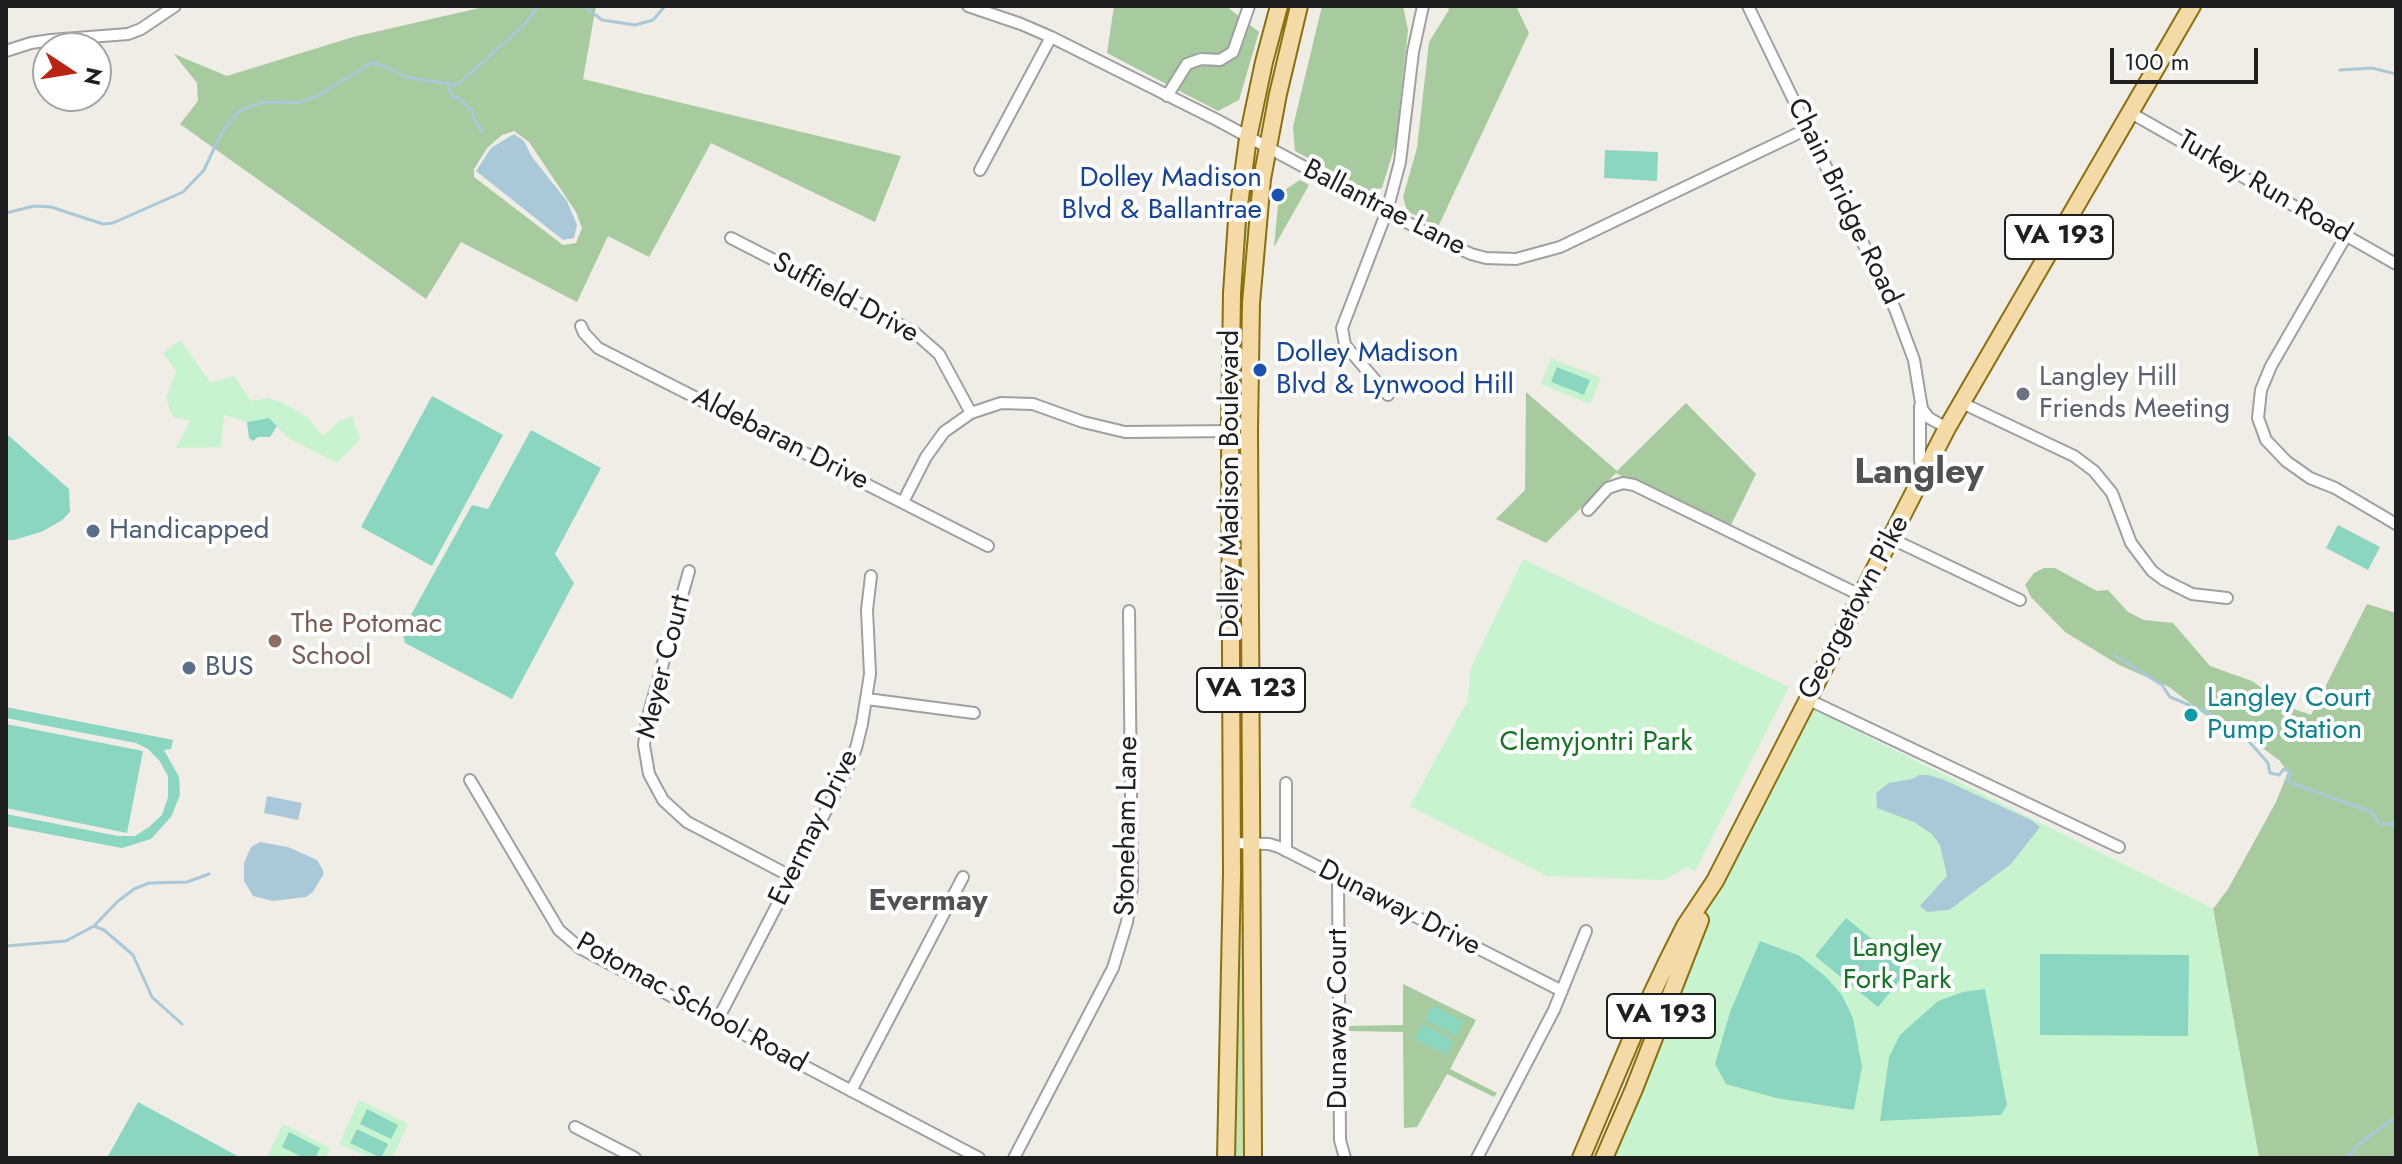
<!DOCTYPE html>
<style>
body{margin:0}
#map{position:relative;width:2402px;height:1164px;overflow:hidden;background:#efede6;font-family:Jost,sans-serif}
canvas{display:block}
.frame{position:absolute;inset:0;border:8px solid #1f1f1f;pointer-events:none}
.north{position:absolute;left:32px;top:32px;width:80px;height:80px;box-sizing:border-box;background:#fff;border:2px solid #a5a5a5;border-radius:50%;rotate:102deg;font-size:22px;font-weight:700;line-height:32px;text-align:center;color:#1f1f1f}
.north::after{content:'';display:block;margin:auto;width:28px;height:36px;background:#ba2413;clip-path:polygon(50% 0,100% 100%,50% 72%,0 100%)}
.scale{position:absolute;left:2110px;top:48px;width:148px;height:36px;box-sizing:border-box;border:4px solid #1f1f1f;border-top:0;padding-left:10px;font-size:24px;line-height:28px;white-space:nowrap;color:#1f1f1f;-webkit-text-stroke:6px #fff;paint-order:stroke}
</style>
<div id="map">
<canvas width="2402" height="1164"></canvas>
<div class="frame"></div>
<div class="north">N</div>
<div class="scale">100 m</div>
</div>
<script>
const c = document.querySelector('canvas').getContext('2d');
c.lineJoin = 'round';
function paint(path, color) { c.fillStyle = color; c.fill(path, 'evenodd'); }
const toPath = rows => new Path2D(rows.map(r => 'M' + r).join(''));
function trace(path, color, width, dash) { c.strokeStyle = color; c.lineWidth = width; c.lineCap = dash ? 'butt' : 'round'; c.setLineDash(dash || []); c.stroke(path); }
function label(font, color, halo, rows, align = 'center') {
  c.font = font + ' Jost,sans-serif'; c.lineWidth = 8; c.setLineDash([]); c.textBaseline = 'middle'; c.strokeStyle = halo; c.fillStyle = color; for (const [text, x, y, turn = 0] of rows) {
    c.save(); c.translate(x, y); c.rotate((+turn || 0) * Math.PI / 180); c.textAlign = isNaN(turn) ? turn : align; if (halo) c.strokeText(text, 0, 0); c.fillText(text, 0, 0); c.restore();
  }
}
const grass = toPath([
 [1254,157,1244,386,1238,410,1236,291,1244,199],
 [1238,485,1244,562,1244,830,1240,825,1242,710,1238,674],
 [1240,862,1245,866,1247,1158,1236,1158,1233,1025,1237,866]
]);
const forest = toPath([
 [488,6,596,6,583,79,901,156,875,222,711,143,649,257,608,236,577,302,461,242,426,299,180,124,198,101,197,83,174,54,227,76,353,37],
 [514,131,529,142,576,212,582,228,576,243,563,245,474,177,474,169,487,148,502,135],
 [1114,6,1226,6,1259,32,1239,100,1218,111,1107,53],
 [1322,6,1403,6,1408,30,1396,142,1382,188,1369,191,1295,151,1293,127],
 [1447,6,1516,6,1529,33,1438,227,1407,211,1403,197,1417,148,1429,42,1449,10],
 [1300,180,1309,185,1274,247,1279,194],
 [1526,392,1617,471,1686,403,1756,474,1730,527,1616,473,1546,543,1496,519,1525,490],
 [2044,568,2055,568,2097,591,2108,590,2128,612,2144,620,2173,623,2210,666,2252,681,2288,707,2311,715,2367,604,2396,613,2396,1158,2259,1158,2213,909,2228,889,2276,802,2288,772,2279,760,2237,729,2212,720,2169,687,2119,665,2065,632,2031,597,2025,585,2034,573],
 [1403,984,1476,1020,1450,1069,1497,1093,1494,1097,1447,1074,1417,1127,1404,1128,1403,1032,1349,1031,1349,1026,1403,1025]
]);
const park = toPath([
 [180,340,211,383,234,376,251,401,268,398,283,403,307,417,323,436,339,421,352,416,360,439,337,463,287,437,269,418,247,422,224,415,221,447,176,448,190,421,173,417,166,398,176,371,163,353],
 [1551,358,1601,378,1590,404,1541,384],
 [1523,559,1789,687,1695,871,1687,867,1664,880,1547,876,1410,806,1468,700,1470,670],
 [1808,707,2213,909,2259,1158,1611,1158,1698,930],
 [359,1100,408,1124,392,1158,370,1158,339,1144],
 [283,1124,330,1148,325,1158,266,1158]
]);
const pitch = toPath([
 [1605,150,1658,152,1657,181,1604,178],
 [1557,367,1590,380,1584,395,1551,382],
 [432,396,503,435,432,566,361,527],
 [269,418,277,426,270,437,258,437,253,441,249,438,247,422],
 [531,430,601,468,555,554,574,583,512,699,405,643,402,631,472,505,488,509],
 [6,436,9,436,69,489,70,512,61,521,41,532,14,540,6,540],
 [2338,525,2380,547,2368,570,2326,548],
 [6,707,173,740,171,749,164,750,179,777,180,795,171,817,151,839,122,848,6,826,6,814,118,836,135,836,149,827,162,815,168,797,168,776,159,760,148,749,136,743,6,718],
 [6,724,143,751,127,833,6,808],
 [1846,918,1909,969,1878,1007,1815,956],
 [1760,941,1800,956,1826,977,1842,995,1853,1018,1862,1067,1854,1110,1776,1098,1726,1084,1715,1064,1730,1012],
 [2040,954,2189,955,2188,1036,2040,1035],
 [1985,989,2007,1105,2001,1115,1880,1121,1889,1057,1900,1035,1938,1001,1963,992],
 [1433,1005,1464,1022,1456,1036,1425,1020],
 [1423,1024,1454,1041,1446,1055,1415,1039],
 [138,1102,241,1158,107,1158],
 [367,1109,398,1125,391,1139,360,1124],
 [357,1129,388,1144,381,1158,350,1143],
 [289,1132,320,1148,315,1158,304,1158,282,1147]
]);
const water = toPath([
 [514,134,524,141,532,157,567,201,577,225,574,238,563,240,476,171,491,148],
 [1919,775,1928,775,1942,779,2031,820,2040,827,2011,864,1949,910,1927,912,1920,906,1947,876,1940,845,1932,834,1914,822,1877,808,1876,793,1889,783,1912,779],
 [267,796,302,803,298,820,264,813],
 [260,842,288,847,317,860,323,870,323,875,313,892,306,897,273,901,253,896,244,881,244,863,251,847]
]);
const stream = toPath([
 [584,6,602,20,635,25,653,20,665,6],
 [2340,70,2372,68,2396,74],
 [448,86,452,97,459,98,472,111,475,121,483,133],
 [6,213,34,206,51,207,103,224,113,223,183,192,204,170,221,134,239,111,263,102,296,103,318,96,371,63,384,66,406,77,457,85,524,25,538,6],
 [2114,655,2162,685,2170,697,2211,714,2237,728,2268,763,2270,773,2279,775,2284,769,2291,773,2287,781,2294,784,2372,812,2379,824,2396,824],
 [95,925,117,902,134,889,149,883,187,882,209,874],
 [6,946,66,941,94,926,104,930,133,955,152,997,182,1024],
 [2347,1158,2359,1144,2396,1117]
]);
const minor = toPath([
 [968,6,1021,24,1051,37,1217,120,1425,232,1471,254,1486,258,1516,259,1560,247,1807,129],
 [1748,6,1895,309,1914,360,1922,409,1929,418,1947,428],
 [6,51,31,43,51,40,128,34,141,29,175,6],
 [1167,96,1187,64,1201,59,1220,60,1233,52,1249,6],
 [2131,113,2396,264],
 [980,170,1051,37],
 [2346,236,2271,366,2261,390,2258,418,2266,440,2286,461,2310,478,2335,488,2396,524],
 [731,238,914,332,939,354,971,413],
 [581,326,584,333,598,348,988,546],
 [1388,395,1345,345,1342,328,1387,211,1400,162,1413,52,1423,6],
 [1962,403,2074,456,2094,471,2112,493,2131,543,2152,571,2164,580,2192,594,2227,598],
 [1920,406,1920,461,1927,469],
 [903,502,926,457,944,432,971,413,1001,403,1033,404,1083,422,1125,432,1235,431],
 [1588,510,1608,488,1623,483,1634,485,1862,596],
 [1892,539,2020,600],
 [689,571,647,720,644,745,649,774,663,800,687,822,792,877],
 [867,699,974,713],
 [1807,699,2119,847],
 [470,780,559,930,580,948,979,1158],
 [1286,783,1286,851],
 [1232,843,1269,844,1279,847,1562,991],
 [1338,879,1340,1140,1345,1158],
 [717,1021,846,772,856,748,862,724,870,674,867,610,871,576],
 [851,1091,963,877],
 [575,1127,635,1158],
 [1014,1158,1113,968,1127,922,1132,887,1129,611],
 [1477,1158,1554,1010,1586,931]
]);
const primary = toPath([
 [1226,1158,1232,874,1230,431,1232,293,1237,220,1248,138,1264,62,1279,6],
 [1253,1158,1249,430,1251,303,1262,179,1278,94,1299,6],
 [1581,1158,1640,1019,1668,960,1685,926,1715,881,1947,428,2192,6],
 [1604,1158,1634,1089,1700,920]
]);
const markers = [
 [1278,195,8,"#1a4fb4"],
 [1260,370,8,"#1a4fb4"],
 [2023,394,8,"#6b7280"],
 [93,531,8,"#5c6f8a"],
 [275,641,8,"#8d6e63"],
 [189,668,8,"#5c6f8a"],
 [2191,715,8,"#0f9aa8"]
];
const shields = [
 [2059,237,108],
 [1251,690,108],
 [1661,1016,108]
];
const shieldNames = [
 ["VA 193",2059,237],
 ["VA 123",1251,690],
 ["VA 193",1661,1016]
];
const transitNames = [
 ["Dolley Madison",1262,179],
 ["Blvd & Ballantrae",1262,211],
 ["Dolley Madison",1276,354,"left"],
 ["Blvd & Lynwood Hill",1276,386,"left"]
];
const streetNames = [
 ["Turkey Run Road",2264,188,30],
 ["Chain Bridge Road",1843,202,64],
 ["Ballantrae Lane",1384,209,27],
 ["Suffield Drive",845,299,28],
 ["Aldebaran Drive",780,440,27],
 ["Dolley Madison Boulevard",1231,484,-90],
 ["Georgetown Pike",1855,608,-62],
 ["Meyer Court",665,667,-76],
 ["Stoneham Lane",1128,826,-89],
 ["Evermay Drive",815,828,-64],
 ["Dunaway Drive",1399,909,27],
 ["Potomac School Road",691,1004,29],
 ["Dunaway Court",1339,1019,-90]
];
const worshipNames = [
 ["Langley Hill",2039,378],
 ["Friends Meeting",2039,410]
];
const serviceNames = [
 ["Handicapped",109,531],
 ["BUS",205,668]
];
const educationNames = [
 ["The Potomac",291,625],
 ["School",291,657]
];
const cultureNames = [
 ["Langley Court",2207,699],
 ["Pump Station",2207,731]
];
const parkNames = [
 ["Clemyjontri Park",1596,743],
 ["Langley",1897,949],
 ["Fork Park",1897,981]
];
const neighbourhoodNames = [
 ["Evermay",928,903]
];
const districtNames = [
 ["Langley",1919,474]
];
paint(grass, '#c4e4b1');
paint(forest, '#a7ca9e');
paint(park, '#c7f4cf');
paint(pitch, '#8bd6c1');
paint(water, '#aac9d8');
trace(stream, '#aac9d8', 3);
trace(minor, '#a0a0a0', 14);
trace(primary, '#8b6f0e', 20);
trace(minor, '#fff', 10);
trace(primary, '#f3daa6', 16);
for (const [x, y, r, color] of markers) { const dot = new Path2D(); dot.arc(x, y, r, 0, 2 * Math.PI); c.fillStyle = color; c.fill(dot); trace(dot, '#fff', 3); }
for (const [x, y, w] of shields) { const box = new Path2D(); box.roundRect(x - w / 2, y - 22, w, 44, 6); c.fillStyle = '#fff'; c.fill(box); trace(box, '#1f1f1f', 2); }
label('bold 26px', '#1f1f1f', null, shieldNames);
label('28px', '#164399', '#fff', transitNames, 'right');
label('28px', '#1f1f1f', '#fff', streetNames);
label('28px', '#5b616d', '#fff', worshipNames, 'left');
label('28px', '#4e5e75', '#fff', serviceNames, 'left');
label('28px', '#785e54', '#fff', educationNames, 'left');
label('28px', '#0d838f', '#fff', cultureNames, 'left');
label('28px', '#167328', '#fff', parkNames);
label('bold 30px', '#525252', '#fff', neighbourhoodNames);
label('bold 36px', '#525252', '#fff', districtNames);
</script>
